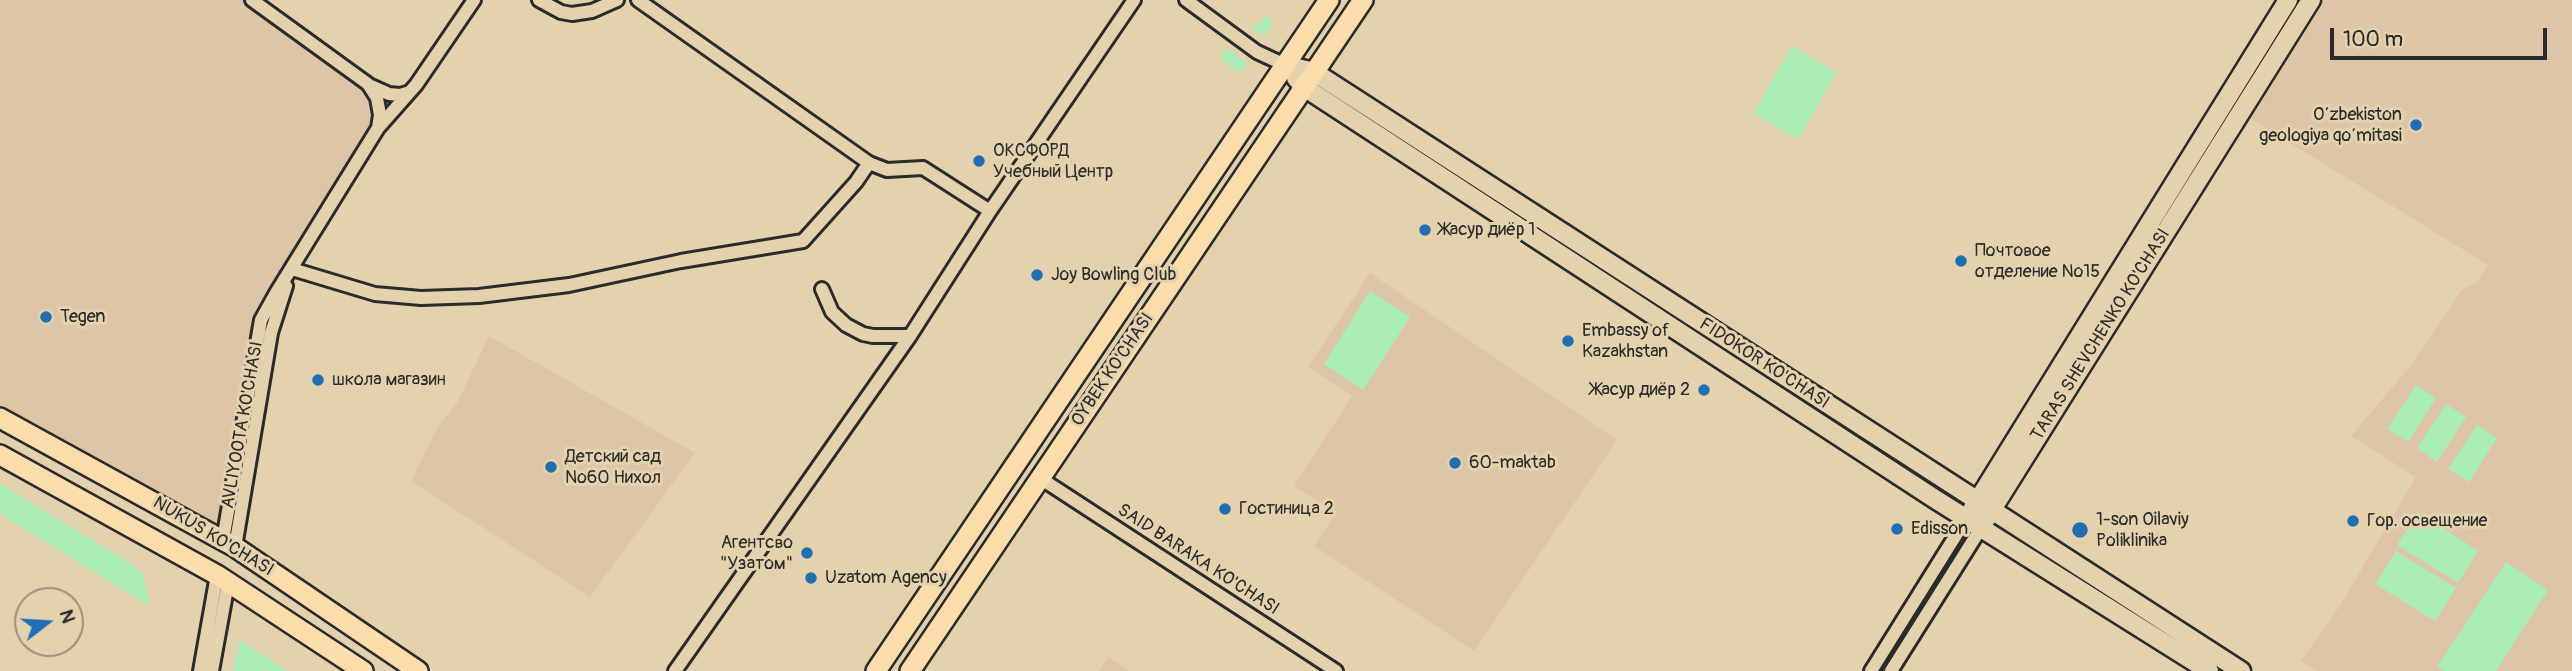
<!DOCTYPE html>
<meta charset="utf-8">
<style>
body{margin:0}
#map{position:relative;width:2572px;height:671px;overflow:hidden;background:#e4d2af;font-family:Pangolin,sans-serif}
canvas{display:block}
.north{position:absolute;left:14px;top:587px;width:70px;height:70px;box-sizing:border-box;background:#e4d2af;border:2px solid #9a8f7a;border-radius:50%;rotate:73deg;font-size:19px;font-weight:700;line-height:28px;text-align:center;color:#2b2b2b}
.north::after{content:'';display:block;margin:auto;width:24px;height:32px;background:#1f6fb2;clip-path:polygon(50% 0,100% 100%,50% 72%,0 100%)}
.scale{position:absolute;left:2330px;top:28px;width:217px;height:32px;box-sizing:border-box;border:4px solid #2b2b2b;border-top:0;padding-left:9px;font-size:21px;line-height:24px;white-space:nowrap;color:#2b2b2b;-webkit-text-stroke:5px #e4d2af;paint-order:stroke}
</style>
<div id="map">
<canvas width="2572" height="671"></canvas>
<div class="north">N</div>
<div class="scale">100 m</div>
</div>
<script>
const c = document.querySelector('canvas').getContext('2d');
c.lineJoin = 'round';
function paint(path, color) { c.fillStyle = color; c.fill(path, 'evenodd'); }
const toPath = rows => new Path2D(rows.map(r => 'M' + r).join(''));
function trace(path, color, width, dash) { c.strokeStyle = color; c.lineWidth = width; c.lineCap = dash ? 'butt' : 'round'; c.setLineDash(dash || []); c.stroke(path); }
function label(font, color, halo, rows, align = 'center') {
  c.font = font + ' Pangolin,sans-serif'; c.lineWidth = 6; c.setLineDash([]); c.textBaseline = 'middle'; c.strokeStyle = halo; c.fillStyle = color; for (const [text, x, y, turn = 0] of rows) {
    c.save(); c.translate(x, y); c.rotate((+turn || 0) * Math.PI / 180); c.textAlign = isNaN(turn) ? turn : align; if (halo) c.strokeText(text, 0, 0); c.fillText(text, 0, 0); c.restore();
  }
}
const built = toPath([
 [0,0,252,0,368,84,380,115,264,314,223,540,0,418],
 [2321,0,2572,0,2572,671,2317,671,2301,661,2341,604,2416,477,2351,436,2412,364,2462,290,2477,282,2488,265,2248,117],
 [1370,273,1617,440,1474,651,1314,546,1336,513,1294,486,1352,396,1308,367],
 [489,336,695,453,590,597,411,481,438,426,457,403],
 [1108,657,1130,671,1099,671]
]);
const green = toPath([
 [1265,15,1274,22,1264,36,1250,27,1253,23,1258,26],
 [1792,46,1837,73,1798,139,1753,113],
 [1226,48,1247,63,1240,74,1220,58],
 [1370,291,1410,317,1363,390,1324,364],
 [2416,385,2436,398,2408,442,2387,429],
 [2446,404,2466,417,2437,462,2417,448],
 [2477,425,2497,438,2469,482,2448,469],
 [0,484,133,565,143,574,150,606,0,514],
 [2418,512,2478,551,2458,583,2397,545],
 [2396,551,2456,588,2435,621,2375,584],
 [2506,562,2548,590,2496,671,2444,671,2437,667],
 [240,640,287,671,233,671]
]);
const street = toPath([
 [539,0,561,12,572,14,592,11,617,0],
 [638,0,869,163,887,170,923,168,990,211],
 [1186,0,1257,52,1285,65],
 [371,86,389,94,400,95,410,92],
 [378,128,416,85,474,0],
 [292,269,375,294,421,298,479,296,569,285,681,261,803,241,856,182,869,163],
 [822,289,832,312,846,325,863,334,873,336,910,336],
 [1040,478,1336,671],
 [223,540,261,320,276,293,378,128,380,115,377,98,368,84,252,0],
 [235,547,271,333,286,286],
 [200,671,217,575],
 [212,671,228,583],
 [675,671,910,336,990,211,1134,0],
 [1871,671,1966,519],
 [1891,671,1981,528]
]);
const secondary = toPath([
 [1285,65,1314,72,2241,671],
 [1296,78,1304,87,1935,499,2209,671],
 [1972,510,2288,0],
 [1986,519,2311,0]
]);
const primary = toPath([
 [0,418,235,547,418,671],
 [0,455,217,575,363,671],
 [876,671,1329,0],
 [910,671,1363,0]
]);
const markers = [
 [2416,125,7,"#1f6fb2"],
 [979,161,7,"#1f6fb2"],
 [1425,230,7,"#1f6fb2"],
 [1961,261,7,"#1f6fb2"],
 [1037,275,7,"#1f6fb2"],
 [46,317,7,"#1f6fb2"],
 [1568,341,7,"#1f6fb2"],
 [318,380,7,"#1f6fb2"],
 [1704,390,7,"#1f6fb2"],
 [1455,463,7,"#1f6fb2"],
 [551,467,7,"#1f6fb2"],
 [1225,509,7,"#1f6fb2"],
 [2353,521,7,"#1f6fb2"],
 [1897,529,7,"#1f6fb2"],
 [2080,530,9,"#1f6fb2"],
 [807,553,7,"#1f6fb2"],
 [811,578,7,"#1f6fb2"]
];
const poiNames = [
 ["O‘zbekiston",2402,115,"right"],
 ["geologiya qo‘mitasi",2402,136,"right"],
 ["ОКСФОРД",993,151],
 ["Учебный Центр",993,172],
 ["Жасур диёр 1",1439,230],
 ["Почтовое",1975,251],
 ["отделение №15",1975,272],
 ["Joy Bowling Club",1051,275],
 ["Tegen",60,317],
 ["Embassy of",1582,331],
 ["Kazakhstan",1582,352],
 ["школа магазин",332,380],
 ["Жасур диёр 2",1690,390,"right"],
 ["Детский сад",565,457],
 ["№60 Нихол",565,478],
 ["60-maktab",1469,463],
 ["Гостиница 2",1239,509],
 ["1-son Oilaviy",2096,520],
 ["Poliklinika",2096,541],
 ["Гор. освещение",2367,521],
 ["Edisson",1911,529],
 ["Агентсво",793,543,"right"],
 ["\"Узатом\"",793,564,"right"],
 ["Uzatom Agency",825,578]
];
const streetNames = [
 ["TARAS SHEVCHENKO KO'CHASI",2101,335,-58],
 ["FIDOKOR KO'CHASI",1764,364,33],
 ["OYBEK KO'CHASI",1113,370,-56],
 ["AVLIYOOTA KO'CHASI",243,425,-80],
 ["NUKUS KO'CHASI",213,537,31],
 ["SAID BARAKA KO'CHASI",1198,560,33]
];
paint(built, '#dfc5a7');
paint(green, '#abedb7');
trace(street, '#2b2b2b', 18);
trace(secondary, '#2b2b2b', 23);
trace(primary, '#2b2b2b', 24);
trace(street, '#e4d2af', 12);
trace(secondary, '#e4d2af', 18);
trace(primary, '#fbddab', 19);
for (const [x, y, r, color] of markers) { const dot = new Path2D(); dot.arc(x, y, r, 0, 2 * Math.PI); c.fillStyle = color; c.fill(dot); trace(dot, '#e4d2af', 2.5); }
label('18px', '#2b2b2b', '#e4d2af', poiNames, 'left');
label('18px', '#2b2b2b', '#e4d2af', streetNames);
</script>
